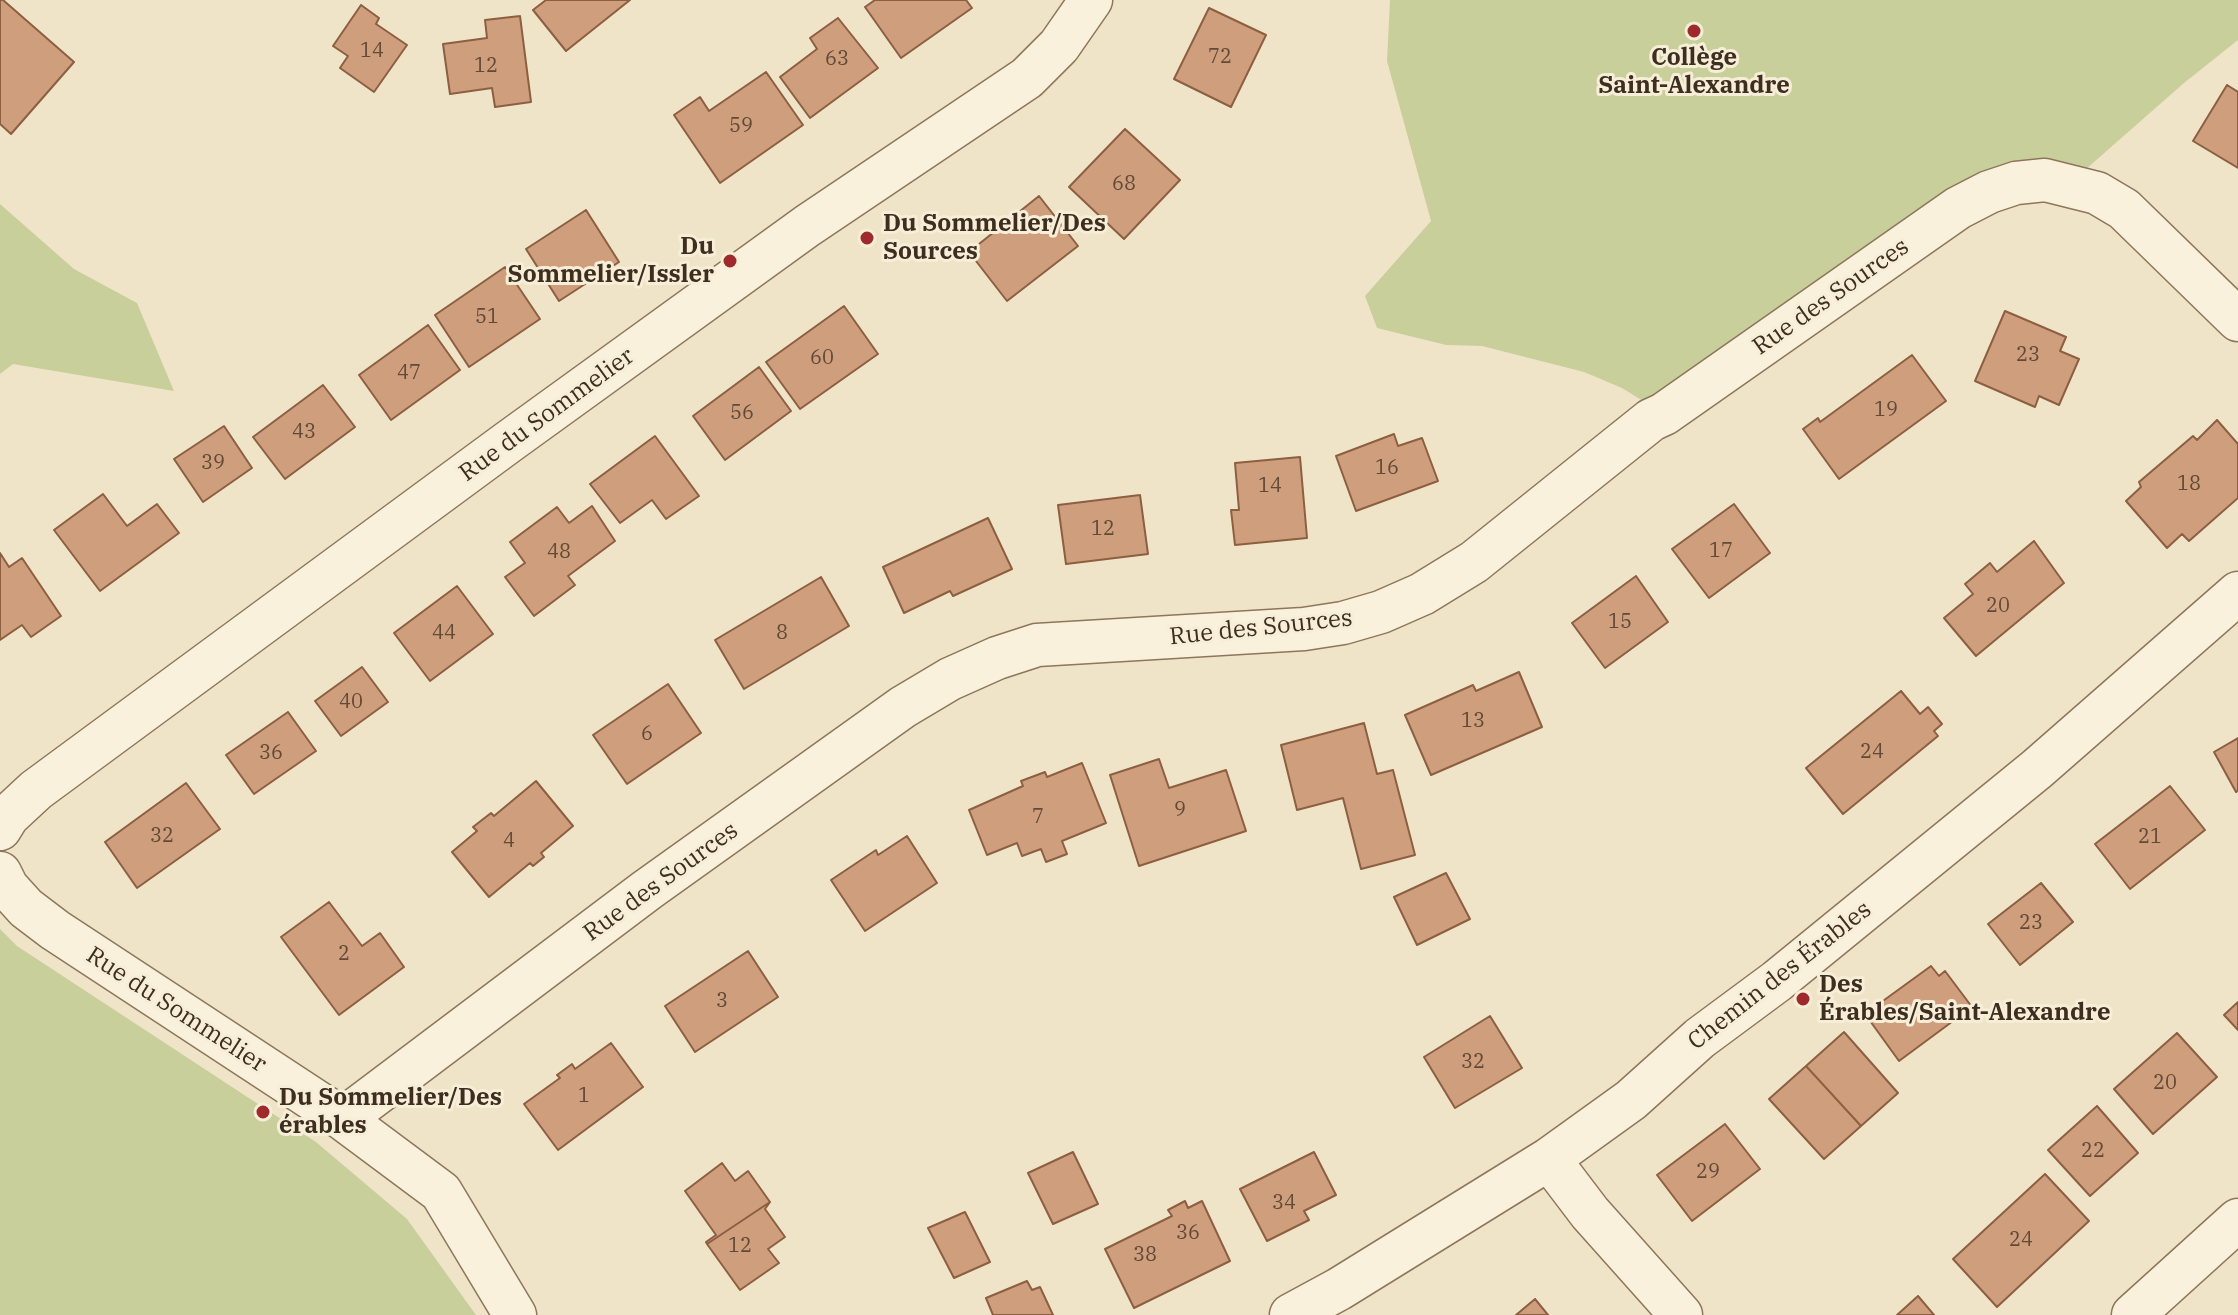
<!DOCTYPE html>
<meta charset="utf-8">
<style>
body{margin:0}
canvas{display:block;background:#f0e4c8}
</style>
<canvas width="2238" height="1315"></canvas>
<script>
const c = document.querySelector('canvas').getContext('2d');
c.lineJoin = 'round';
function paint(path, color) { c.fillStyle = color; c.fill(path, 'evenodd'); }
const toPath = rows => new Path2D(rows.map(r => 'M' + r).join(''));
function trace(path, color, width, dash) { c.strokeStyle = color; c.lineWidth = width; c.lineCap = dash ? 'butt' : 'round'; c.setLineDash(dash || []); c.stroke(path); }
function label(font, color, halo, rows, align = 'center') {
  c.font = font + ' "IBM Plex Serif",serif'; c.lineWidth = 6; c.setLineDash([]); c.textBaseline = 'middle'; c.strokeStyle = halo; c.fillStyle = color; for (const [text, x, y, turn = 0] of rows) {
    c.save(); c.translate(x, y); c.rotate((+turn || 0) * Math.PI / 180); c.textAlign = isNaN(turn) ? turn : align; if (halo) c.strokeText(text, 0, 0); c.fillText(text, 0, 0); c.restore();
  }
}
const green = toPath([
 [1390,0,2238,0,2238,40,2184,83,2069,184,2016,183,1664,414,1622,388,1584,372,1482,346,1446,345,1377,328,1365,296,1431,221,1387,61],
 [0,204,74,269,137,303,174,391,13,364,0,374],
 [0,929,17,946,316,1142,407,1219,476,1315,0,1315]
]);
const building = toPath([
 [0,0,3,0,74,62,11,134,0,124,0,0],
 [546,0,630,0,566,51,533,10,546,0],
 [875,0,966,0,972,8,901,58,865,7,875,0],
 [361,5,379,18,376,24,407,45,374,92,340,68,348,56,333,46,361,5],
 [1209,8,1266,35,1231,107,1174,79,1209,8],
 [520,16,531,102,495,107,492,88,450,94,443,44,487,38,485,20,520,16],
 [838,18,878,68,810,118,780,77,817,49,810,38,838,18],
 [766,72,803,125,720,183,674,115,700,97,709,111,766,72],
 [2227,85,2238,92,2238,168,2193,141,2227,85],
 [1125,129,1180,180,1124,239,1069,187,1125,129],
 [1039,196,1078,246,1007,301,969,252,1039,196],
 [586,210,619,262,559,301,526,249,586,210],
 [505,267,540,319,469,367,435,315,505,267],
 [844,306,878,354,800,409,766,362,844,306],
 [2005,311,2066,337,2060,351,2079,359,2059,405,2039,396,2035,407,1975,381,2005,311],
 [428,325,460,370,391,420,359,375,428,325],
 [1912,355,1946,401,1839,479,1803,429,1818,418,1820,422,1912,355],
 [759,367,791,411,725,460,693,416,759,367],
 [323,385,355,427,285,479,253,437,323,385],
 [2217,420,2238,444,2238,498,2189,541,2182,534,2167,548,2126,501,2141,487,2139,482,2193,436,2197,440,2217,420],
 [224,426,252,468,203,502,174,459,224,426],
 [1394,434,1398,446,1422,438,1438,481,1356,511,1336,456,1394,434],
 [655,436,699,496,666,519,652,500,620,523,590,484,655,436],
 [1300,457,1307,538,1235,545,1231,510,1239,510,1235,463,1300,457],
 [103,494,127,526,157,504,179,533,100,591,54,530,103,494],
 [1140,495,1148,554,1066,564,1058,505,1140,495],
 [1734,504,1770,553,1709,598,1672,549,1734,504],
 [592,506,615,541,568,576,575,585,534,616,505,577,525,563,510,542,557,507,569,523,592,506],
 [988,518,1012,569,953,596,950,591,904,613,883,567,988,518],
 [2034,541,2064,583,1976,656,1944,618,1973,594,1965,584,1990,563,1997,572,2034,541],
 [0,553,9,567,22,558,61,616,31,637,22,625,0,640,0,553],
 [1636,576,1668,622,1605,668,1572,623,1636,576],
 [821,577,849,626,744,689,715,640,821,577],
 [457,586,493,634,430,681,394,633,457,586],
 [362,667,388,702,341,736,315,701,362,667],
 [1519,672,1542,727,1431,775,1405,715,1473,685,1476,691,1519,672],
 [668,684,701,733,627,784,593,735,668,684],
 [1901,691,1920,714,1928,707,1942,724,1934,731,1938,736,1843,814,1806,768,1901,691],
 [288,712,316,751,254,794,226,755,288,712],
 [1364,723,1377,774,1393,770,1415,855,1361,869,1343,798,1297,810,1281,745,1364,723],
 [2238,738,2238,791,2236,792,2214,752,2238,738],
 [1159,759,1169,788,1226,770,1246,831,1139,866,1110,775,1159,759],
 [1082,763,1106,823,1062,841,1067,854,1046,862,1041,849,1022,856,1017,843,987,855,969,810,1023,786,1021,781,1045,772,1047,777,1082,763],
 [536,781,573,826,541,853,544,857,533,866,530,863,489,897,452,852,477,831,473,827,491,813,494,816,536,781],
 [186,783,220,829,137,888,105,842,186,783],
 [2170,786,2205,830,2130,889,2095,844,2170,786],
 [907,836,937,883,865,931,831,880,876,850,878,855,907,836],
 [1446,873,1470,919,1417,945,1394,897,1446,873],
 [2041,883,2073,922,2020,965,1988,924,2041,883],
 [329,902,362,946,380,933,404,967,339,1015,281,937,329,902],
 [748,951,778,997,695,1052,665,1006,748,951],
 [1931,966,1939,976,1945,971,1972,1007,1899,1061,1865,1014,1931,966],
 [2238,1002,2238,1030,2224,1015,2238,1002],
 [1490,1016,1522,1068,1455,1108,1424,1057,1490,1016],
 [1844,1032,1898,1093,1861,1126,1806,1066,1844,1032],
 [2177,1033,2217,1077,2153,1134,2114,1089,2177,1033],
 [611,1043,643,1087,558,1150,524,1104,560,1078,557,1075,572,1064,575,1069,611,1043],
 [1806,1066,1861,1126,1824,1159,1769,1099,1806,1066],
 [2097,1106,2138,1153,2090,1196,2048,1150,2097,1106],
 [1725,1124,1760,1169,1692,1221,1657,1175,1725,1124],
 [1073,1152,1098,1204,1053,1224,1028,1173,1073,1152],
 [1314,1152,1336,1195,1304,1211,1309,1220,1267,1241,1240,1189,1314,1152],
 [722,1163,735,1181,748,1171,770,1202,707,1244,706,1242,716,1235,685,1191,722,1163],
 [2045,1174,2089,1221,1997,1307,1953,1259,2045,1174],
 [1185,1201,1188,1208,1202,1201,1230,1261,1134,1308,1105,1249,1172,1216,1168,1210,1185,1201],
 [770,1202,765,1209,785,1237,768,1249,779,1263,740,1290,707,1244,770,1202],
 [965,1212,990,1262,954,1278,928,1228,965,1212],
 [1027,1281,1032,1290,1040,1287,1053,1315,993,1315,986,1298,1027,1281],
 [1918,1296,1934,1315,1897,1315,1918,1296],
 [1535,1299,1548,1315,1516,1315,1535,1299]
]);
const minor = toPath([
 [0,829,8,816,36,790,507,443,807,226,1027,78,1059,46,1091,0],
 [0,873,7,887,26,908,55,930,343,1119,441,1192,515,1315],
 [343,1119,647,890,903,707,950,679,997,658,1037,645,1304,629,1343,623,1381,612,1422,594,1474,562,1651,420,1664,414,1958,208,1989,192,2016,183,2045,180,2097,193,2124,209,2238,320],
 [1549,1159,1590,1213,1681,1315],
 [1291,1315,1339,1289,1549,1159,1631,1100,1700,1038,1777,981,2037,769,2238,593],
 [2133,1315,2238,1220]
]);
const markers = [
 [1694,31,8,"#9e2a2b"],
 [867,238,8,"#9e2a2b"],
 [730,261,8,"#9e2a2b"],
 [1803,999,8,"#9e2a2b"],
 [263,1112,8,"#9e2a2b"]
];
const numberNames = [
 ["14",372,51],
 ["72",1220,57],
 ["63",837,59],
 ["12",486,66],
 ["59",741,126],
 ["68",1124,184],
 ["51",487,317],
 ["23",2028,355],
 ["60",822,358],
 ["47",409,373],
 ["19",1886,410],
 ["56",742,413],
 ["43",304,432],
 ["39",213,463],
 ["16",1387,468],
 ["18",2189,484],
 ["14",1270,486],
 ["12",1103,529],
 ["17",1721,551],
 ["48",559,552],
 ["20",1998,606],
 ["15",1620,622],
 ["44",444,633],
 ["8",782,633],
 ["40",351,702],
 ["13",1473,721],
 ["6",647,734],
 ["24",1872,752],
 ["36",271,753],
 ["9",1180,810],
 ["7",1038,817],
 ["32",162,836],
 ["21",2150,837],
 ["4",509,841],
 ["23",2031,923],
 ["2",344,954],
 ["3",722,1001],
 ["32",1473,1062],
 ["20",2165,1083],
 ["1",584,1096],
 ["22",2093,1151],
 ["29",1708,1172],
 ["34",1284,1203],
 ["36",1188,1233],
 ["24",2021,1240],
 ["12",740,1246],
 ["38",1145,1255]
];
const poiNames = [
 ["Collège",1694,58,"center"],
 ["Saint-Alexandre",1694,86,"center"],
 ["Du Sommelier/Des",883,224],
 ["Sources",883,252],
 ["Du",714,247,"right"],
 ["Sommelier/Issler",714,275,"right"],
 ["Des",1819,985],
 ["Érables/Saint-Alexandre",1819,1013],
 ["Du Sommelier/Des",279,1098],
 ["érables",279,1126]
];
const streetNames = [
 ["Rue des Sources",1831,297,-35],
 ["Rue du Sommelier",547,415,-36],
 ["Rue des Sources",1261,628,-6],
 ["Rue des Sources",661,882,-36],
 ["Chemin des Érables",1780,976,-38],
 ["Rue du Sommelier",176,1010,33]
];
paint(green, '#c9cf9b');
paint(building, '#cf9f7d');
trace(building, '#8d5f41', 2);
trace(minor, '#8d765c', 45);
trace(minor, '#faf1dc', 42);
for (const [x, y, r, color] of markers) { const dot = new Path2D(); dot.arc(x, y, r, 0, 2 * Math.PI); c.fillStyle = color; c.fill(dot); trace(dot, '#f7eed8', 3); }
label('20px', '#624a37', null, numberNames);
label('bold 24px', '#3d2e20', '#f7eed8', poiNames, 'left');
label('24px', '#3d2e20', '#f7eed8', streetNames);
</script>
